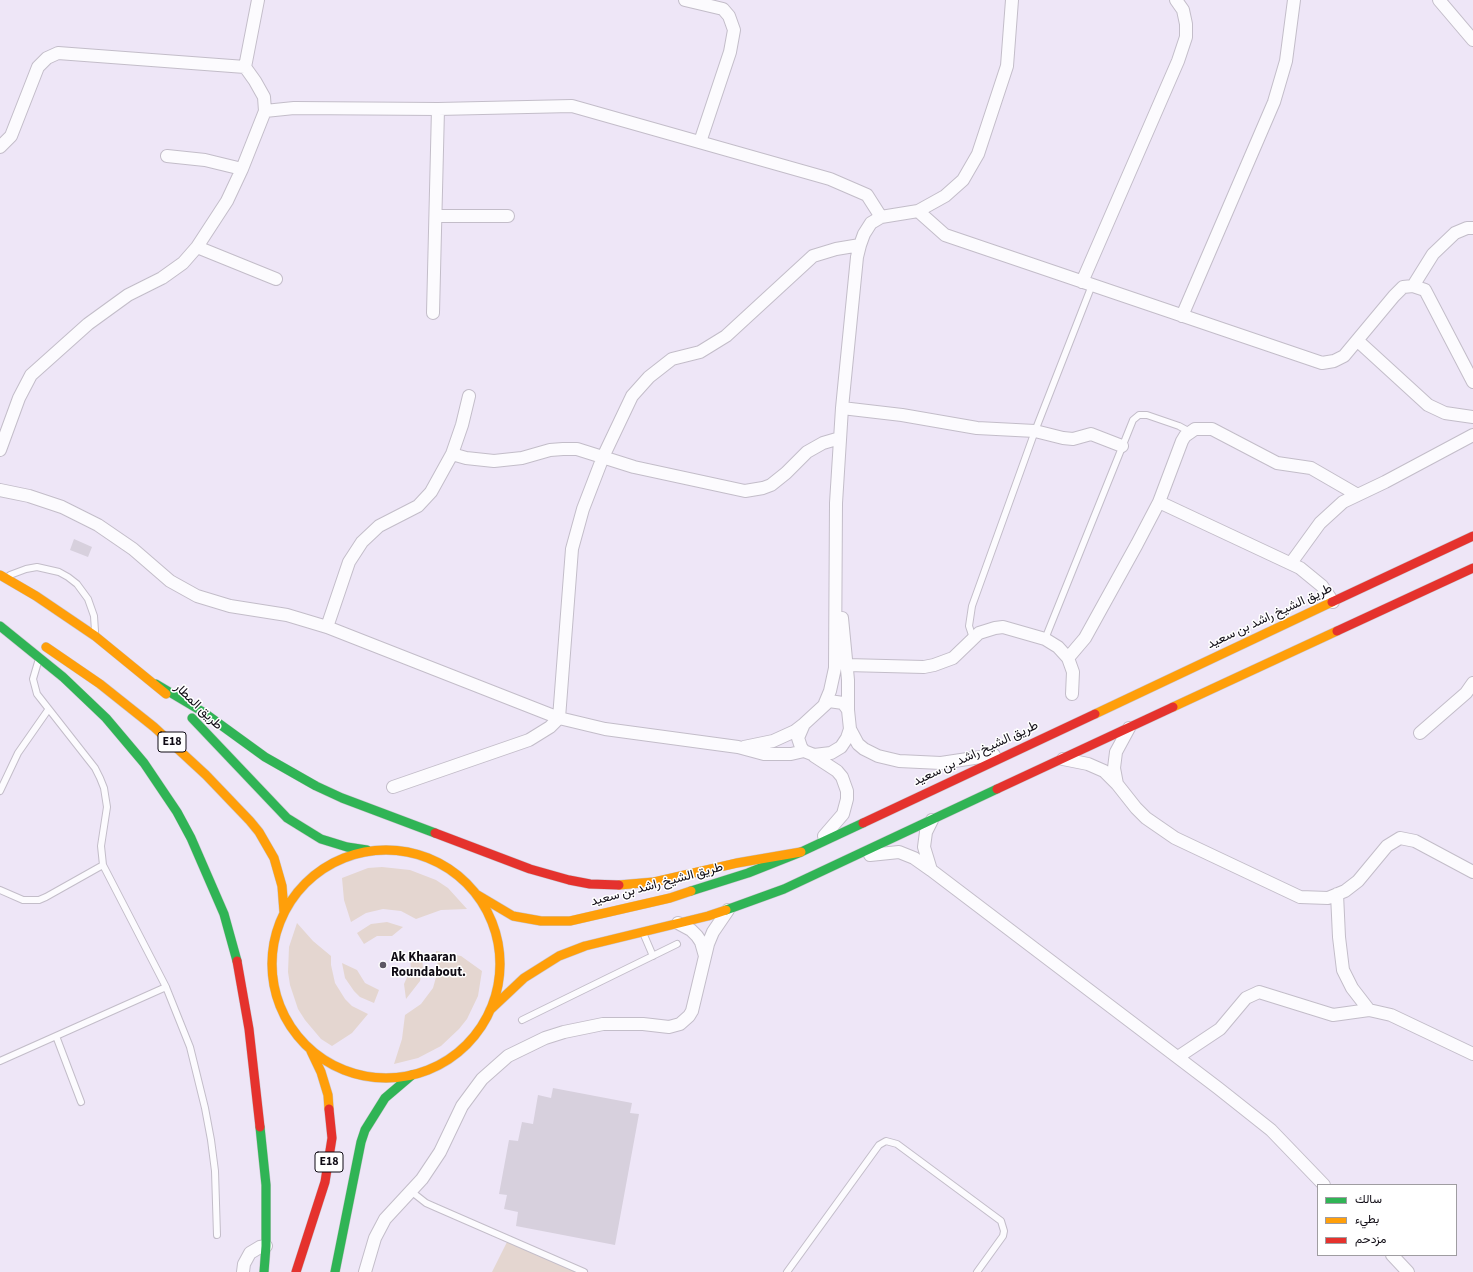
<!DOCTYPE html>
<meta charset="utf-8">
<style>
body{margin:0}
#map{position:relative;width:1473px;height:1272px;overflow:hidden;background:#eee6f7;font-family:"Source Sans 3",Vazirmatn,sans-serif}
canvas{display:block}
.legend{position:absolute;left:1317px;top:1184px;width:140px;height:72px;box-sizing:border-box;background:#fff;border:1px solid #9f9da1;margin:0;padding:5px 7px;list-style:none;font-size:12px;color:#0f0b14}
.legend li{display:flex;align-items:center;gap:8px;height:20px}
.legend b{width:20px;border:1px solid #9f9da1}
</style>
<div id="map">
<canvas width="1473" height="1272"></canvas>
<ul class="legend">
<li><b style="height:5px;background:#30b455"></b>سالك</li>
<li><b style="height:5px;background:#ff9f0a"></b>بطيء</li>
<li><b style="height:5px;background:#e5322d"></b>مزدحم</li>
</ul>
</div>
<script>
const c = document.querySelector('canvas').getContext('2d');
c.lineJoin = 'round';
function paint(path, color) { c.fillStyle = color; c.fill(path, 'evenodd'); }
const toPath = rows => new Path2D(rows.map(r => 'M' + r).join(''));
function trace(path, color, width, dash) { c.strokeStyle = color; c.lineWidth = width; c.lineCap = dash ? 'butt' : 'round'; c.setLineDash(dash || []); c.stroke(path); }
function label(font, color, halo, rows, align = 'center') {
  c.font = font + ' "Source Sans 3",Vazirmatn,sans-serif'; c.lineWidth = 3; c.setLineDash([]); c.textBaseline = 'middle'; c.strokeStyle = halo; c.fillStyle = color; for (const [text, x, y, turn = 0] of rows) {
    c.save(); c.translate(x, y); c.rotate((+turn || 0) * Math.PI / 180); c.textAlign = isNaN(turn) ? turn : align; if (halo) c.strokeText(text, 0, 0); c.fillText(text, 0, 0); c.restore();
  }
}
const green = toPath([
 [382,867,410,870,436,880,448,888,467,909,441,910,416,919,401,911,383,909,366,913,351,922,344,900,342,878,368,868],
 [387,922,403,927,392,936,377,936,364,944,357,933,371,924],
 [297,923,313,941,331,956,331,965,335,983,345,999,352,1006,368,1014,352,1033,332,1046,321,1039,305,1020,298,1009,290,985,288,972,289,947],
 [436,951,461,956,482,971,478,996,467,1019,459,1029,441,1046,418,1058,394,1064,402,1039,405,1015,421,1004,433,988,438,970],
 [421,952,423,967,420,981,406,999,404,984,411,968,410,956],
 [342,963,357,970,365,983,379,990,374,1003,360,997,354,991,345,978],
 [510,1236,579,1272,492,1272]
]);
const building = toPath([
 [74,539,92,547,88,557,70,550],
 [553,1088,632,1103,630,1113,639,1114,615,1245,516,1226,518,1212,504,1209,507,1195,499,1194,509,1140,518,1141,522,1122,533,1124,538,1095,551,1098]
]);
const lane = toPath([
 [10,575,26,569,37,567,59,572,68,577,77,584,88,599,94,616,95,631],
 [973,638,969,626,972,606,1035,431,1092,285],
 [1045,639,1133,420,1139,415,1147,415,1179,426,1190,432],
 [38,662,33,679,37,694,95,768,100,778,104,788,107,807,101,846,103,865,166,987,190,1047,205,1108,211,1140,215,1171,217,1235],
 [0,791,18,753,48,710],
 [0,890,23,900,39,900,46,897,103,865],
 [644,935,653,956],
 [522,1020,677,944],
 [56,1036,81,1102],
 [0,1061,166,987],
 [412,1192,426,1203,435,1207,584,1272],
 [787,1272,879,1145,886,1141,897,1144,1001,1221,1004,1231,1003,1236,977,1272]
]);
const street = toPath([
 [685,0,723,9,729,16,734,30,730,52,700,142],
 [1439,0,1473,40],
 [265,111,294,108,438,109,572,106,830,179,867,195,881,217],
 [0,147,11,136,38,67,47,58,58,53,245,67],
 [167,156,205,160,242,169],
 [918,211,945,235,1322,363,1334,361,1344,356,1394,296,1403,287,1413,286,1425,290,1473,382],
 [436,216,508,216],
 [197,247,276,279],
 [1082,282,1178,61,1186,37,1186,24,1183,10,1176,0],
 [1413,286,1433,254,1455,233,1467,228,1473,228],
 [433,313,438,109],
 [1182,316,1274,102,1286,61,1294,0],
 [1358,341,1428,405,1445,413,1473,417],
 [842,408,902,415,977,428,1035,431,1063,438,1073,439,1091,434,1122,446],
 [0,450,19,398,31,375,88,324,128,295,162,278,183,263,197,247,227,201,242,169,265,111,264,97,255,81,245,67,258,0],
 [452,454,466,458,494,461,522,458,550,450,563,449,577,449,634,467,745,491,763,488,771,485,786,473,807,452,823,443,840,438],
 [0,490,29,496,62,507,98,525,133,549,170,581,197,596,230,606,287,615,327,627,559,718,605,729,738,747,764,754,791,754,804,751],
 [1159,502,1300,568,1322,586,1333,602],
 [1291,563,1320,523,1343,502,1385,482,1473,435],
 [842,618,848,680,848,710],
 [327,627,349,562,362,542,379,526,418,506,431,492,452,454,462,425,469,396],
 [1068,658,1085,638,1137,544,1159,502,1182,441,1185,436,1195,429,1212,429,1277,463,1311,468,1356,494],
 [847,665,924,667,934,665,953,658,979,633,995,628,1003,627,1045,639,1058,647,1068,658,1073,672,1072,694],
 [825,703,830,691,835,668,836,503,842,408,857,257,860,245,864,234,871,223,881,217,918,211,945,196,963,180,978,154,1007,66,1012,0],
 [850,729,858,744,864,749,878,756,899,761,941,763,994,755],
 [1420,733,1466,693,1473,683],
 [744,747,773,741,795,731,804,724,829,701,843,703,848,710,850,729,847,738,841,747,831,753,814,755,804,751,801,747,798,738,804,724],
 [814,756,837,771,842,777,847,791,847,799,843,814,824,836],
 [1063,759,1088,764,1104,771,1117,784,1136,808,1146,818,1175,838,1300,897,1328,898,1345,891,1358,881,1387,846,1400,838,1415,841,1473,872],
 [1117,784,1114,768,1116,752,1129,728],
 [393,787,529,740,550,727,559,718,572,549,583,509,603,457,632,396,649,377,672,359,700,352,726,336,813,256,836,249,860,245],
 [870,855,899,852,914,858,931,870,1218,1088,1271,1130,1324,1185],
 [931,870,924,847,926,832,932,820],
 [1337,894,1339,937,1343,970,1352,988,1369,1010],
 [678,923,691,930,697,936,701,942,705,956],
 [1178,1057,1220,1029,1246,998,1259,992,1333,1015,1369,1010,1391,1015,1473,1054],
 [1392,1255,1408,1272],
 [243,1272,244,1264,250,1253,260,1247,266,1246],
 [365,1272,375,1238,385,1219,422,1179,440,1152,462,1106,482,1079,508,1056,545,1038,564,1032,603,1024,643,1024,669,1027,680,1024,689,1016,692,1011,708,944,713,932,728,910]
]);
const fast = toPath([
 [0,626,63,677,106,718,144,763,177,812,191,838,224,914,237,961],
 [156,684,203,712,265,757,316,786,342,798,435,833],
 [192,718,287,818,321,839,347,847,367,850],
 [691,891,748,873,801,852,863,823],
 [726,910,784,889,997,789],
 [260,1127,266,1185,266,1246,264,1272],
 [335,1272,361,1142,365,1130,385,1098,412,1075]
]);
const slow = toPath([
 [0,575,36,596,95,636,166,694],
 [46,647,100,684,154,727,206,775,250,821,259,832,274,858,282,886,284,912],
 [1173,707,1337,631],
 [1095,714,1332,602],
 '272 964a114 114 0 1 1 228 0a114 114 0 1 1-228 0Z',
 [619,885,654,882,737,863,801,852],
 [476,894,513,916,541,921,570,921,670,898,691,891],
 [490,1010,524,978,559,956,585,946,708,916,726,910],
 [311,1051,321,1072,328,1095,329,1109]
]);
const jam = toPath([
 [1332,602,1473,536],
 [1337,631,1473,568],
 [997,789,1173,707],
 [863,823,1095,714],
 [435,833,530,869,569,880,590,884,619,885],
 [237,961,249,1029,260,1127],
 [296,1272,325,1182,332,1138,329,1109]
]);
const markers = [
 [383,965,4,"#5d5863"]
];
const shields = [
 [172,742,28],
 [329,1162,28]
];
const shieldNames = [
 ["E18",172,742],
 ["E18",329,1162]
];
const streetNames = [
 ["طريق الشيخ راشد بن سعيد",1270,617,-25],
 ["طريق المطار",198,707,44],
 ["طريق الشيخ راشد بن سعيد",976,754,-25],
 ["طريق الشيخ راشد بن سعيد",657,885,-15]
];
const poiNames = [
 ["Ak Khaaran",391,958],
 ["Roundabout.",391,973]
];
paint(green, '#e4d6d0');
paint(building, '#d7d0dd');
trace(lane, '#c3bdc9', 8);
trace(street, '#c3bdc9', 14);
trace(fast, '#c9c5cd', 10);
trace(slow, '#c9c5cd', 10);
trace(jam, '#c9c5cd', 10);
trace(lane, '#fcfbfe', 6);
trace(street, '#fcfbfe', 12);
trace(fast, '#30b455', 9);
trace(slow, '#ff9f0a', 9);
trace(jam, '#e5322d', 9);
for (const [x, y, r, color] of markers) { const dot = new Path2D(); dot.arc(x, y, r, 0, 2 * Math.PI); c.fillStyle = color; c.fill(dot); trace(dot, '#fff', 1.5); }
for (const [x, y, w] of shields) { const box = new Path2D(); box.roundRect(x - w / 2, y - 10, w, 20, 3); c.fillStyle = '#fff'; c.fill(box); trace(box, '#0f0b14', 1); }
label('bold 12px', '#0f0b14', null, shieldNames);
label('13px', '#0f0b14', '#fff', streetNames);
label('bold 13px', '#0f0b14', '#fff', poiNames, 'left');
</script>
